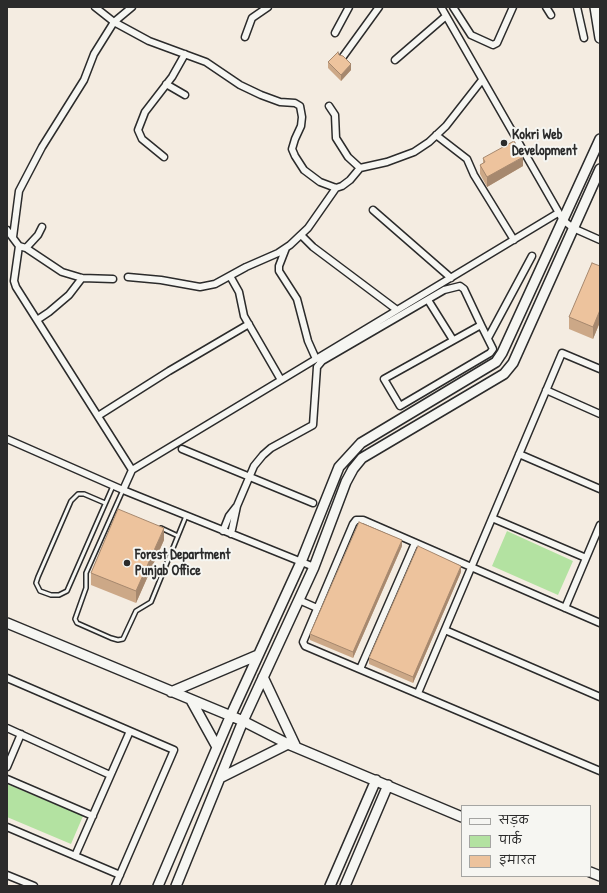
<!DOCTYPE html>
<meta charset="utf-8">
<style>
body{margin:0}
#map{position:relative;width:607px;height:893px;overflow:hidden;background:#f4ece1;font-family:"Patrick Hand","Playpen Sans Deva",sans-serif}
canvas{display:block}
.frame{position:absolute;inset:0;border:8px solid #2b2b2b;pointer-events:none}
.legend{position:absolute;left:461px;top:805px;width:130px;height:72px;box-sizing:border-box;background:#f6f6f2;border:1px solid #a5a5a2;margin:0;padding:5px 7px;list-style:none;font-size:12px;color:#2b2b2b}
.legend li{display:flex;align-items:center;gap:8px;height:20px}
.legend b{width:20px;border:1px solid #a5a5a2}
</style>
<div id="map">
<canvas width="607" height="893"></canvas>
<div class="frame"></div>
<ul class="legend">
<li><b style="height:5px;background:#f6f6f2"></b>सड़क</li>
<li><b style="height:11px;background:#b3e2a1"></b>पार्क</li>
<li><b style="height:11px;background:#edc39d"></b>इमारत</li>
</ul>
</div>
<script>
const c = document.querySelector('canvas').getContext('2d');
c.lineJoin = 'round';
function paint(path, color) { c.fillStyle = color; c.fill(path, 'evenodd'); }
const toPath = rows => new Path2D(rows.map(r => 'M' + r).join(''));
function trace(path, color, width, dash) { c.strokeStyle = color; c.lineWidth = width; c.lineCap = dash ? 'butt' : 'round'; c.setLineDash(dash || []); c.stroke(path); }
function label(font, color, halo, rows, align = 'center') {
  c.font = font + ' "Patrick Hand",sans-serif'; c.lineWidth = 4; c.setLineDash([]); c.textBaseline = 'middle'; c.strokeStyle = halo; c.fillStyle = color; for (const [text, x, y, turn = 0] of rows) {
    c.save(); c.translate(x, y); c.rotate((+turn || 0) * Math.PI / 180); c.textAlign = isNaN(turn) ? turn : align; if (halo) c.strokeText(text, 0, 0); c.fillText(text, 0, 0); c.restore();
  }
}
const green = toPath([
 [507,531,573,561,558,595,492,566],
 [7,784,83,816,71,844,7,817]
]);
const lane = toPath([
 [123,490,86,573,86,588,75,619,77,623,111,638,118,640,123,639,136,611,151,602,186,516],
 [105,503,84,494,78,494,71,501,38,577,36,583,40,591,51,595,59,595,67,591,113,486],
 [161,528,178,536]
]);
const street = toPath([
 [132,7,114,22,149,41,206,62,240,85,261,95,280,102,295,103,300,106,302,117,301,126,295,139,292,149,295,156,304,170,320,182,336,188,342,186,350,180,360,168,348,157,336,138,335,115,329,106],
 [441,7,563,220,573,228,600,240],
 [453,7,471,35,493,45,497,43,513,7],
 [546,7,551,15],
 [577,7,584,38],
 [335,33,349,7],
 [245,37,252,18,268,7],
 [342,58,379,7],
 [395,60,446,16],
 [166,84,185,95],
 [436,135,467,159,474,175,514,240],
 [164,157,142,139,138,130,145,112,172,77,185,54],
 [360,168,387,162,414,152,429,142,446,126,482,80],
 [373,210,451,278],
 [7,230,19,246,14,281,16,287,132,470],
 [301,235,313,247,397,310],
 [13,237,19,191,42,147,84,80,94,54,114,22,95,7],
 [19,246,26,248,62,272,82,278,113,279],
 [26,248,38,235,42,227],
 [286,248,279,266,279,271,297,299,308,341,316,359],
 [230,276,239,292,244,316,281,380],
 [128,277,161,280,200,287,215,284,246,267,278,253,290,245,308,228,336,188],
 [428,300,453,340],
 [37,320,49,312,69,295,82,278],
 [488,338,532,256],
 [546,390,600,414],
 [98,416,169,371,249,324],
 [7,439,123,490,314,567],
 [182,449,313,503],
 [519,454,600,489],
 [123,490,132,470,558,213],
 [492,518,586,558],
 [223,531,229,516,236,507],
 [231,534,237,506,254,466,263,455,271,448,313,425,317,367,322,361,444,290,460,286,464,289,481,325,384,379,400,406,490,353,493,349,481,325],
 [299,600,317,608],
 [565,608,600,525],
 [600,623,363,520,356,520,353,524,303,642,305,646,600,771],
 [445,630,600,697],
 [360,669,415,543],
 [7,678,174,750,115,886],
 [418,693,562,353,600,369],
 [7,728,110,775],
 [7,767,21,734],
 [7,779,93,816],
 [7,827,120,875],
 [75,856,130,731],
 [7,875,34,886]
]);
const secondary = toPath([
 [595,7,600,38],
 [7,623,243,721,288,744,462,817],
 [263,677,296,747],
 [171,692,258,655],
 [191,700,217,747],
 [220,778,288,744],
 [590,872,600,876],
 [158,886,230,717,301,562,339,467,361,443,496,362,502,353,600,139],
 [176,886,243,721,314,567,346,482,353,469,362,458,504,374,513,363,600,169],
 [330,886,376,780],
 [345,886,388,785]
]);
const wall = toPath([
 [339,55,351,70,341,81,328,68,328,62],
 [483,158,523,166,487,187,480,174,480,165,483,163],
 [600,266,600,322,593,339,569,329,569,317],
 [164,540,136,603,91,585,91,573],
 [402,546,353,658,310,640,310,634],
 [461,572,413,683,369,664,369,658]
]);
const shadedWall = toPath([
 [351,64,351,70,341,81,341,75],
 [523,157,523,166,487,187,487,177],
 [600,310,600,322,593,339,593,327],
 [164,528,164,540,136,603,136,591],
 [402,540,402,546,353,658,353,652],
 [461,566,461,572,413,683,413,677]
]);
const building = toPath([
 [338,52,339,55,343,56,351,64,341,75,328,62,338,52],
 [514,141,523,157,487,177,480,165,485,162,483,158,514,141],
 [592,263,600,266,600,310,593,327,569,317,592,263],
 [118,509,164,528,136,591,91,573,118,509],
 [359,522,402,540,353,652,310,634,359,522],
 [418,546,461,566,413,677,369,658,418,546]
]);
const markers = [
 [504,143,4,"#2b2b2b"],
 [127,563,4,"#2b2b2b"]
];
const poiNames = [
 ["Kokri Web",512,135],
 ["Development",512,151],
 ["Forest Department",135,555],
 ["Punjab Office",135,571]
];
paint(green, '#b3e2a1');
trace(lane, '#2b2b2b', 6);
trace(street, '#2b2b2b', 9);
trace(secondary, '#2b2b2b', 12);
trace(lane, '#f6f6f2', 3);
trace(street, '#f6f6f2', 6);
trace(secondary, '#f6f6f2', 9);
paint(wall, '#cca887');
paint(shadedWall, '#a6886e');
paint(building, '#edc39d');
trace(building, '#a6886e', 1);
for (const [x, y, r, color] of markers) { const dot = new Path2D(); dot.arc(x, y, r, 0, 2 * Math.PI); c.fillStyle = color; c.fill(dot); trace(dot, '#f6f6f2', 1.5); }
label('bold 14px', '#2b2b2b', '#f6f6f2', poiNames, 'left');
</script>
